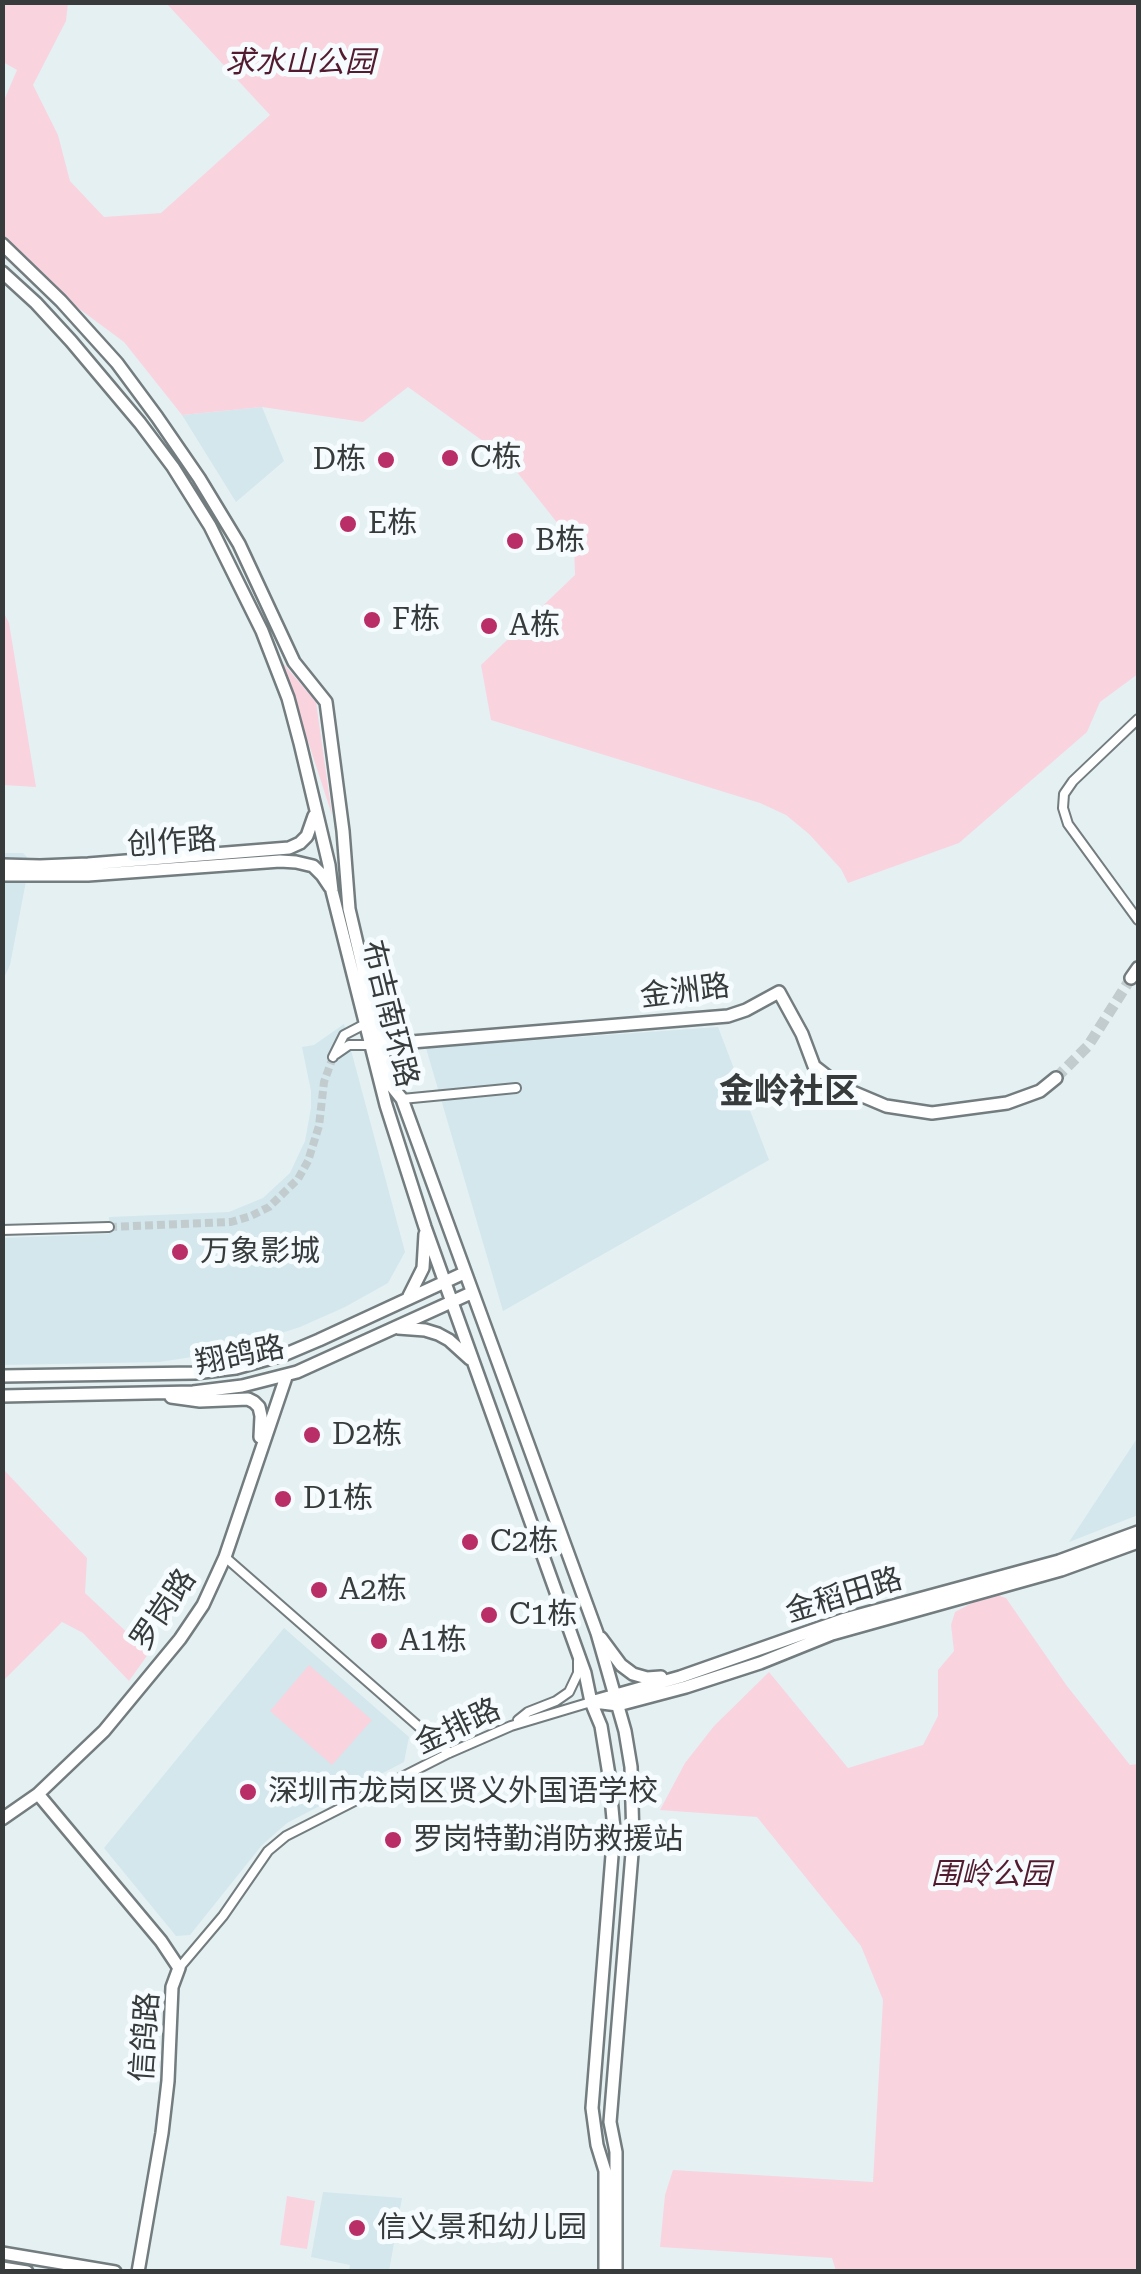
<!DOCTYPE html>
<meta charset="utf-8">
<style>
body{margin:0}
#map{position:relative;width:1141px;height:2274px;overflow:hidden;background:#e5f0f3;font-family:"Roboto Serif",serif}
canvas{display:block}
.frame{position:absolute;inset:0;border:5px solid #373b3c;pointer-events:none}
</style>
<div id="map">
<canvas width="1141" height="2274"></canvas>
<div class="frame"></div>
</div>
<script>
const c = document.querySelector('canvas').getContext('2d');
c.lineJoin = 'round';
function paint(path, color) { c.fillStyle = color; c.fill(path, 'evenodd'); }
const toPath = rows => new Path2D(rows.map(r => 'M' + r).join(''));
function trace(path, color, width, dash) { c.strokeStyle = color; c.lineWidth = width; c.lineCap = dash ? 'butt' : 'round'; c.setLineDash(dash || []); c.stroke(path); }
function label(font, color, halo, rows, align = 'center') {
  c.font = font + ' "Roboto Serif","Noto Sans SC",serif'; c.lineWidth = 10; c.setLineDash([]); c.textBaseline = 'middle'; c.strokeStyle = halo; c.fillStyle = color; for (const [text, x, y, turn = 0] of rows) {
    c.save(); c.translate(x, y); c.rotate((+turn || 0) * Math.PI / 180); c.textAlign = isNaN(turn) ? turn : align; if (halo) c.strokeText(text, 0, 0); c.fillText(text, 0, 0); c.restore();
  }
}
const built = toPath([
 [262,407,284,461,236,502,182,415],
 [3,853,23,853,30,860,10,965,3,980],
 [344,1024,405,1252,388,1283,345,1307,300,1327,219,1353,159,1362,3,1365,2,1238,109,1234,109,1217,229,1212,263,1198,290,1173,305,1141,311,1108,311,1091,302,1047,314,1045],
 [718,1027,769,1160,503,1311,426,1048],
 [1138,1437,1138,1515,1069,1542],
 [284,1628,409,1737,404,1762,287,1823,262,1845,190,1935,176,1936,104,1848],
 [323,2192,402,2198,389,2271,349,2271,350,2265,311,2257]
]);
const green = toPath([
 [3,3,68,3,66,21,33,85,58,135,70,181,104,217,161,213,270,115,166,3,1138,3,1138,674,1100,702,1087,732,959,843,848,883,841,869,809,834,786,815,760,803,491,720,481,665,575,575,574,544,505,457,408,387,363,422,262,407,182,415,124,342,43,282,3,235,2,105,17,70,3,62],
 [3,611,9,623,36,787,3,785],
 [282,662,316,702,332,815,304,729],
 [3,1471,5,1471,87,1558,85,1593,149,1653,129,1681,83,1633,62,1622,3,1681],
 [991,1593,1006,1598,1067,1686,1130,1765,1138,1764,1138,2271,836,2271,832,2258,660,2247,665,2195,673,2170,873,2182,883,2000,861,1946,757,1817,660,1810,685,1763,714,1726,769,1672,848,1768,923,1745,938,1716,938,1670,954,1651,951,1625,955,1612],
 [309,1665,372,1720,332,1765,270,1711],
 [287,2196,315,2201,307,2249,280,2245]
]);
const streetTunnel = toPath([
 [109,1227,231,1222,251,1216,269,1207,298,1179,308,1161,319,1126,324,1082,333,1057]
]);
const secondaryTunnel = toPath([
 [1056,1078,1088,1046,1131,978]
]);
const street = toPath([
 [1138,719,1073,781,1064,794,1063,808,1068,824,1138,920],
 [336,1054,349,1045,371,1045],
 [333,1057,344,1035,365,1024],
 [402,1099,516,1088],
 [2,1230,109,1227],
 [225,1557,449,1753],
 [518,1720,528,1712,556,1701,569,1692,578,1673,578,1661],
 [179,1968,223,1916,268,1851,286,1836,449,1753,511,1726,591,1702]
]);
const secondary = toPath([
 [2,244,61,301,117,363,157,417,199,478,239,544,294,662,326,702,343,831,349,909,390,1084,402,1099,597,1633,625,1731,631,1767,633,1841,610,2122,616,2152,616,2272],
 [2,272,36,303,71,341,140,423,173,467,210,526,262,631,288,698,300,743,329,865,332,891,386,1105,425,1227,585,1673,591,1702,601,1726,609,1775,614,1830,592,2108,597,2145,605,2171,605,2272],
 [2,865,40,866,88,864,289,848,300,843,307,836,314,816],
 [2,875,88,875,280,861,296,862,313,866,322,875,330,887],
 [1131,978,1138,968],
 [375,1045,728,1016,746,1010,779,992,802,1034,814,1066,841,1087,886,1106,932,1113,1007,1103,1040,1091,1056,1078],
 [409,1296,423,1268,425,1234],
 [398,1328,425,1330,438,1334,449,1340,470,1359],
 [2,1376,195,1373,236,1368,286,1354,319,1340,464,1273],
 [2,1396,193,1392,242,1386,297,1372,471,1293],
 [171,1397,200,1401,248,1399,254,1402,259,1407,261,1416,260,1437],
 [601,1638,621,1665,633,1674,647,1678,661,1677],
 [591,1702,680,1677,845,1619,1059,1561,1138,1532],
 [594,1702,618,1705,686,1687,760,1663,832,1634,1061,1570,1138,1542],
 [38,1794,161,1941,179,1968,172,1987,168,2081,162,2133,138,2272],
 [2,1819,38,1794,104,1731,180,1639,203,1605,225,1557,286,1377],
 [2,2253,115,2272],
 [2,2268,27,2272]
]);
const markers = [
 [450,458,10,"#b92e67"],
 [386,460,10,"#b92e67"],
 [348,524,10,"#b92e67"],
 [515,541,10,"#b92e67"],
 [372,620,10,"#b92e67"],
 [489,626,10,"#b92e67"],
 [180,1252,10,"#b92e67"],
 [312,1435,10,"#b92e67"],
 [283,1499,10,"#b92e67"],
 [470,1542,10,"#b92e67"],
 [319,1590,10,"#b92e67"],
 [489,1615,10,"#b92e67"],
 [379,1641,10,"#b92e67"],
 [248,1792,10,"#b92e67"],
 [393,1840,10,"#b92e67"],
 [357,2228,10,"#b92e67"]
];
const parkNames = [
 ["求水山公园",300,63],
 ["围岭公园",991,1875]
];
const poiNames = [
 ["C栋",470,458],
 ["D栋",366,460,"right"],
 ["E栋",368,524],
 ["B栋",535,541],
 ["F栋",392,620],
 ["A栋",509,626],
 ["万象影城",200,1252],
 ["D2栋",332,1435],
 ["D1栋",303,1499],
 ["C2栋",490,1542],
 ["A2栋",339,1590],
 ["C1栋",509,1615],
 ["A1栋",399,1641],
 ["深圳市龙岗区贤义外国语学校",268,1792],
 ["罗岗特勤消防救援站",413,1840],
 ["信义景和幼儿园",377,2228]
];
const streetNames = [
 ["创作路",172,843,-4],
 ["金洲路",685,992,-7],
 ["布吉南环路",389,1014,76],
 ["翔鸽路",240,1356,-11],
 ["金稻田路",844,1596,-17],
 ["罗岗路",164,1610,-56],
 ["金排路",458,1727,-25],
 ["信鸽路",146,2037,-86]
];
const quarterNames = [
 ["金岭社区",789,1093]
];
paint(built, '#d3e7ed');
paint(green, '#f9d4de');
trace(streetTunnel, '#c2ccce', 8, [8, 4]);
trace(secondaryTunnel, '#c2ccce', 11, [11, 5.5]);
trace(street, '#737c7f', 12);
trace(secondary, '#737c7f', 16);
trace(street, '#fff', 8);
trace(secondary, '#fff', 11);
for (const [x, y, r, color] of markers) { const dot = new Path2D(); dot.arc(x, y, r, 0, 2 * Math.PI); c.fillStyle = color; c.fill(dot); trace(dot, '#f6fcfe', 4); }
label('italic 30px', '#531b2f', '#f6fcfe', parkNames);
label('30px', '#373b3c', '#f6fcfe', poiNames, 'left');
label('30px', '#373b3c', '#f6fcfe', streetNames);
label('bold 35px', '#373b3c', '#f6fcfe', quarterNames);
</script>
